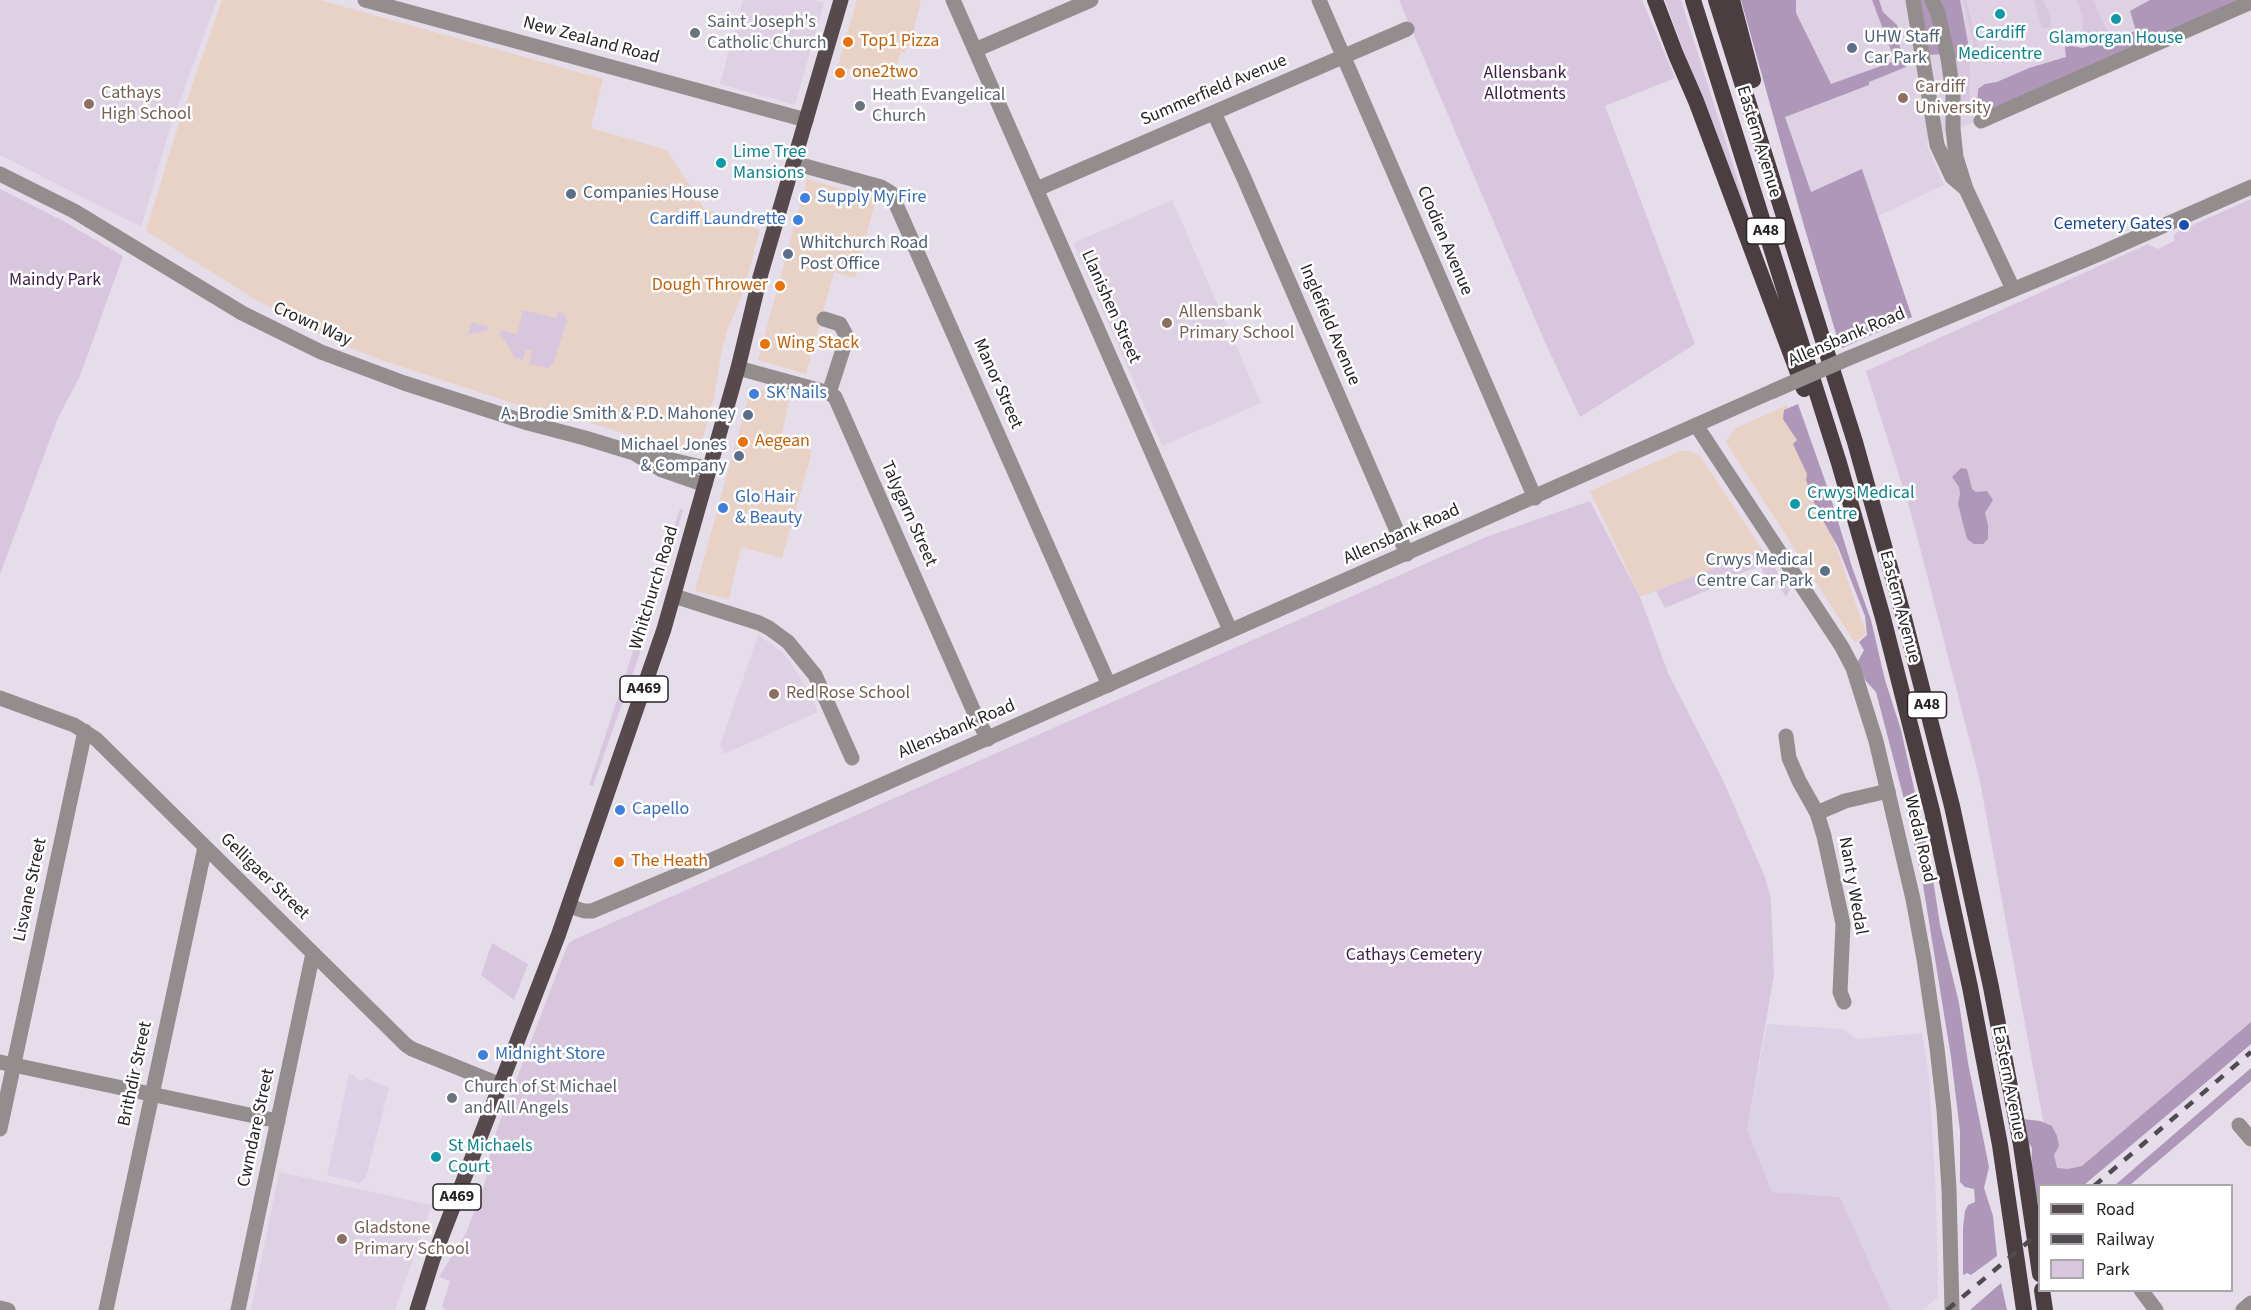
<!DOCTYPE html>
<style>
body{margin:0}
#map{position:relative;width:2251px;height:1310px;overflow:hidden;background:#e6ddea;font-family:"Source Sans 3",sans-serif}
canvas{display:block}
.legend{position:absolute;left:2038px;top:1184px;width:195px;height:108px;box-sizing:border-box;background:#fff;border:2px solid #a9a7a9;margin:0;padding:8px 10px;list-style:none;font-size:18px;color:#272428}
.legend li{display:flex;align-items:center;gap:12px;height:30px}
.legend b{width:30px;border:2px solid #a9a7a9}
</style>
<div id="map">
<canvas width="2251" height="1310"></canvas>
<ul class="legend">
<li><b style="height:8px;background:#564a4c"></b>Road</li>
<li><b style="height:8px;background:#4f4b51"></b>Railway</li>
<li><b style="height:16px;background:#d8c6df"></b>Park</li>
</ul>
</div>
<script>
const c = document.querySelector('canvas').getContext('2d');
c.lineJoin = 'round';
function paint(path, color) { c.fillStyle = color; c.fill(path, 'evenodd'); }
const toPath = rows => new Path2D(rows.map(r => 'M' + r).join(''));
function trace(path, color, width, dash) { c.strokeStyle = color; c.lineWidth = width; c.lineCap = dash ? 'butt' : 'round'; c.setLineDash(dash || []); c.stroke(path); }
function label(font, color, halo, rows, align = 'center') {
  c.font = font + ' "Source Sans 3",sans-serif'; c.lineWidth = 5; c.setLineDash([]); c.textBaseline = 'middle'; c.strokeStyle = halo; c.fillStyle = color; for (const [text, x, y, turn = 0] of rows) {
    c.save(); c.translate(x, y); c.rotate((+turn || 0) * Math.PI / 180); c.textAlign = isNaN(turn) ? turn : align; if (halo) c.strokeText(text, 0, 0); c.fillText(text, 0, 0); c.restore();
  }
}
const commercial = toPath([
 [222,0,320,0,603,79,591,128,667,150,704,208,760,230,743,293,727,331,721,354,714,398,703,437,674,449,565,415,528,408,384,361,332,341,253,298,146,231,178,126],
 [857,0,921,0,910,46,907,46,905,53,901,52,892,81,838,66],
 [807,179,876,199,855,278,834,272,806,374,758,360],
 [751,387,790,396,781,438,812,451,782,558,741,547,729,599,695,591],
 [1787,405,1866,633,1855,643,1726,442,1734,429],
 [1680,451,1691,451,1700,456,1762,549,1640,597,1590,491]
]);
const industrial = toPath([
 [1767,1024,1842,1029,1857,1039,1922,1033,1929,1078,1936,1195,1938,1297,1923,1310,1891,1310,1840,1197,1772,1192,1747,1130],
 [349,1074,354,1075,359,1081,362,1081,365,1077,389,1088,366,1177,360,1183,327,1175]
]);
const built = toPath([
 [0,0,217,0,171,125,141,227,0,155],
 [743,0,814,0,824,3,795,105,720,84],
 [1745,0,2251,0,2251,3,1926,143,1944,185,1878,216,1862,170,1808,193],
 [1172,200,1261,403,1162,446,1073,243],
 [758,635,781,651,791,663,809,692,818,712,724,754,720,746],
 [279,1172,432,1205,395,1310,251,1310]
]);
const green = toPath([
 [1399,0,1642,0,1675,78,1605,106,1695,344,1580,417,1544,340],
 [1665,0,1681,0,1752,225,1748,227],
 [1964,0,1966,0,1978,47,1974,48],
 [2034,0,2043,0,2049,13,2052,28,2042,28],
 [2077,0,2093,0,2111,40,2095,43,2083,48,2083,19],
 [1970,54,1970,104,1960,105,1955,57,1964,61,1967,60],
 [0,189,65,222,123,256,80,376,58,418,0,574],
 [2251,199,2251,1028,2066,1185,2055,1185,1979,777,1911,513,1866,371,2148,244,2158,249,2174,241,2174,235,2179,231],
 [523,310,556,318,559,310,566,316,567,320,554,362,548,368,529,364,532,351,526,350,523,360,515,358,505,341,500,336,501,330,517,334],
 [471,322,490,327,489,330,468,335],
 [703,437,698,447,690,451,674,449],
 [1590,501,1640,597,1669,675,1723,780,1765,877,1771,899,1774,975,1747,1130,1772,1192,1840,1197,1891,1310,446,1310,442,1307,450,1281,439,1277,466,1233,485,1183,492,1143,568,944,573,940,1486,537],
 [680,509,683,510,639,656,593,786,589,785],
 [1762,549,1790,590,1786,597,1771,575,1765,577,1761,566,1724,579,1725,583,1665,608,1656,591],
 [492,943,528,964,514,1000,481,975]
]);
const forest = toPath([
 [1741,0,1796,0,1796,13,1831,84,1895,61,1872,0,1879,0,1883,12,1897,25,1900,36,1897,37,1906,67,1869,82,1869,85,1785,117,1811,192,1862,169,1912,317,1842,348,1837,337,1802,219],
 [1918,0,1929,0,1942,54,1928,55],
 [1939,0,1960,0,1969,48,1967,60,1964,61,1954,57],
 [2150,0,2245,0,1981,113,1977,109,1978,89,1985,84,1997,82,2029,68,2066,57,2065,47,2072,46,2083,48,2136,31,2130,11],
 [1798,404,1829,492,1852,567,1871,620,1885,680,1901,730,1930,860,1940,925,1959,1003,1968,1063,1989,1167,1984,1188,1993,1216,1997,1256,1971,1275,1967,1273,1963,1275,1963,1228,1965,1211,1968,1205,1975,1202,1974,1189,1965,1187,1960,1182,1960,1131,1951,1057,1923,885,1905,803,1876,692,1865,680,1857,663,1864,650,1859,642,1867,635,1865,616,1838,547,1816,508,1806,480,1807,474,1793,444,1797,440,1783,419,1784,410],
 [1961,468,1967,469,1972,489,1976,492,1987,491,1993,500,1985,513,1988,525,1988,539,1983,544,1974,544,1967,539,1958,504,1960,494,1959,487,1952,477],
 [2251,1022,2251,1044,2210,1079,2084,1185,2040,1186,2039,1204,2038,1203,2031,1170,2032,1148,2028,1142,2022,1119,2040,1121,2052,1126,2057,1136,2059,1146,2054,1155,2057,1168,2068,1169,2082,1166],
 [2251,1068,2251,1081,2191,1133,2130,1185,2115,1185],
 [2001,1283,2007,1310,1970,1310]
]);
const minor = toPath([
 [365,0,806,120],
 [953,0,1230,630],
 [1319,0,1535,498],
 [1913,0,1937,145,1952,177,1966,189],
 [1932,0,1938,13,1948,58,1953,94,1953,129,1956,157,1966,189,2013,289],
 [975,50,1091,0],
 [1214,113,1243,176,1407,554],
 [1981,121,2251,2],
 [794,163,881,187,891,193,1109,685],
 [1037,189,1407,29],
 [824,319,840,324,847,337,829,393],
 [738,368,829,393,835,397,975,714,988,739],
 [674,596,759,623,769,628,788,642,815,675,852,758],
 [0,698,74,725,96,739,406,1045,412,1049,501,1085],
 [1786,736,1789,758,1799,781,1817,813,1824,836,1843,924,1840,992,1844,1002],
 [1817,813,1845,801,1888,791],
 [0,1062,278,1121],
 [2239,1125,2251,1139],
 [0,1129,85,731],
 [2141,1290,2156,1310],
 [0,1308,8,1310],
 [106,1310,205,847],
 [238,1310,313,953]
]);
const tertiary = toPath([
 [0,174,74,211,242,313,321,352,404,383,528,423,585,438,634,453,662,470,705,485],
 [1849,358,2099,254,2251,187],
 [1696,425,1842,647,1853,668,1876,741,1913,899,1924,959,1937,1048,1944,1110,1949,1189,1952,1310],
 [646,454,710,469],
 [569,906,584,911,592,911,687,871,1773,391],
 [2243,1310,2251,1303]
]);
const primary = toPath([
 [417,1310,433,1259,558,936,664,629,738,368,760,277,841,0]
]);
const trunk = toPath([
 [1655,0,1676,55,1696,101,1804,389],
 [1693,0,1839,463,1883,618,1932,811,1970,987,2000,1145,2024,1310],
 [1716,0,1855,442,1903,614,1952,806,1991,987,2021,1145,2040,1274],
 [1732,0,1753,80],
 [2042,1290,2045,1310]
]);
const rail = toPath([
 [2094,1186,2251,1052],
 [1947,1310,2040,1232]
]);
const tertiaryBridge = toPath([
 [1773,391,1849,358]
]);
const markers = [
 [2000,14,6,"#0f9aa8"],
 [2116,19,6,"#0f9aa8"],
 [695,33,6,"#6b7280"],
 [848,42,6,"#e8710a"],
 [1852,48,6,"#5c6f8a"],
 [840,73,6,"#e8710a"],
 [1903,98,6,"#8d6e63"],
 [89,104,6,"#8d6e63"],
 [860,106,6,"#6b7280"],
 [721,163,6,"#0f9aa8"],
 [571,194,6,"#5c6f8a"],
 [805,198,6,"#3f7fe0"],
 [798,220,6,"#3f7fe0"],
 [2184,225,6,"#1a4fb4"],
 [788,254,6,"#5c6f8a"],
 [780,286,6,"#e8710a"],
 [1167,323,6,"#8d6e63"],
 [765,344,6,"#e8710a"],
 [754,394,6,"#3f7fe0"],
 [748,415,6,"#5c6f8a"],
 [743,442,6,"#e8710a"],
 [739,456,6,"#5c6f8a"],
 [1795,504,6,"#0f9aa8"],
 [723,508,6,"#3f7fe0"],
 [1825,571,6,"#5c6f8a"],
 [774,694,6,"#8d6e63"],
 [620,810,6,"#3f7fe0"],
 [619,862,6,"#e8710a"],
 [483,1055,6,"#3f7fe0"],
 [452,1098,6,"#6b7280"],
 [436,1157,6,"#0f9aa8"],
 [342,1239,6,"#8d6e63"]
];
const shields = [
 [1766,231,39],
 [644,689,48],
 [1927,705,39],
 [457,1197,48]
];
const shieldNames = [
 ["A48",1766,231],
 ["A469",644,689],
 ["A48",1927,705],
 ["A469",457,1197]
];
const worshipNames = [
 ["Saint Joseph's",707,23],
 ["Catholic Church",707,44],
 ["Heath Evangelical",872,96],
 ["Church",872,117],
 ["Church of St Michael",464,1088],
 ["and All Angels",464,1109]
];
const cultureNames = [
 ["Cardiff",2000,34,"center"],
 ["Medicentre",2000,55,"center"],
 ["Glamorgan House",2116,39,"center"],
 ["Lime Tree",733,153],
 ["Mansions",733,174],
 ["Crwys Medical",1807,494],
 ["Centre",1807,515],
 ["St Michaels",448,1147],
 ["Court",448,1168]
];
const serviceNames = [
 ["UHW Staff",1864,38],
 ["Car Park",1864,59],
 ["Companies House",583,194],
 ["Whitchurch Road",800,244],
 ["Post Office",800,265],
 ["A. Brodie Smith & P.D. Mahoney",736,415,"right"],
 ["Michael Jones",727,446,"right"],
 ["& Company",727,467,"right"],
 ["Crwys Medical",1813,561,"right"],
 ["Centre Car Park",1813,582,"right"]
];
const streetNames = [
 ["New Zealand Road",591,41,15],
 ["Summerfield Avenue",1214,91,-23],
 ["Eastern Avenue",1758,142,73],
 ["Clodien Avenue",1444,241,67],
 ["Llanishen Street",1110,307,66],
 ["Crown Way",312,325,24],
 ["Inglefield Avenue",1329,325,67],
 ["Allensbank Road",1847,338,-23],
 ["Manor Street",997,384,66],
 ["Talygarn Street",908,514,66],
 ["Allensbank Road",1402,535,-24],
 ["Whitchurch Road",655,588,-73],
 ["Eastern Avenue",1899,607,75],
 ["Allensbank Road",957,730,-23],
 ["Wedal Road",1919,839,77],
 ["Gelligaer Street",264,877,44],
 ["Nant y Wedal",1852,886,80],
 ["Lisvane Street",31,890,-78],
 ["Brithdir Street",136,1074,-78],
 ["Eastern Avenue",2008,1083,79],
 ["Cwmdare Street",257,1128,-78]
];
const foodNames = [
 ["Top1 Pizza",860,42],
 ["one2two",852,73],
 ["Dough Thrower",768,286,"right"],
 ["Wing Stack",777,344],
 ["Aegean",755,442],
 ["The Heath",631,862]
];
const parkNames = [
 ["Allensbank",1525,74],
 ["Allotments",1525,95],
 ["Maindy Park",55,281],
 ["Cathays Cemetery",1414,956]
];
const educationNames = [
 ["Cardiff",1915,88],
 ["University",1915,109],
 ["Cathays",101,94],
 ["High School",101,115],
 ["Allensbank",1179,313],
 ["Primary School",1179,334],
 ["Red Rose School",786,694],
 ["Gladstone",354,1229],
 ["Primary School",354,1250]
];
const shopNames = [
 ["Supply My Fire",817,198],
 ["Cardiff Laundrette",786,220,"right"],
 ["SK Nails",766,394],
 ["Glo Hair",735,498],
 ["& Beauty",735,519],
 ["Capello",632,810],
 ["Midnight Store",495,1055]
];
const transitNames = [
 ["Cemetery Gates",2172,225]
];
paint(commercial, '#e8d2c5');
paint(industrial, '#dcd2e6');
paint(built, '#ded1e4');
paint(green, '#d8c6df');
paint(forest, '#ae97b8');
trace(minor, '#948d8e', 15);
trace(tertiary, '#948d8e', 15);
trace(primary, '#564a4c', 15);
trace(trunk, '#4b3e40', 16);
trace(rail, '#4f4b51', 4.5, [10, 10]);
trace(tertiaryBridge, '#948d8e', 15);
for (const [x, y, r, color] of markers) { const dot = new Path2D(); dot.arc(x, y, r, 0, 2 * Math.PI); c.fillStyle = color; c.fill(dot); trace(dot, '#fff', 2); }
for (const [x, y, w] of shields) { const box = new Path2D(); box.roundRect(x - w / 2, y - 13, w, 26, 4.5); c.fillStyle = '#fff'; c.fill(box); trace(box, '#272428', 1.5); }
label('bold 16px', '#272428', null, shieldNames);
label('18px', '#5b616d', '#fff', worshipNames, 'left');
label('18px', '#0d838f', '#fff', cultureNames, 'left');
label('18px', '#4e5e75', '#fff', serviceNames, 'left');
label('18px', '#272428', '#fff', streetNames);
label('18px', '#c56008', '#fff', foodNames, 'left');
label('18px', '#3a1a46', '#fff', parkNames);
label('18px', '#785e54', '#fff', educationNames, 'left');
label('18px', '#366cbe', '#fff', shopNames, 'left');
label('18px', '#164399', '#fff', transitNames, 'right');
</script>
